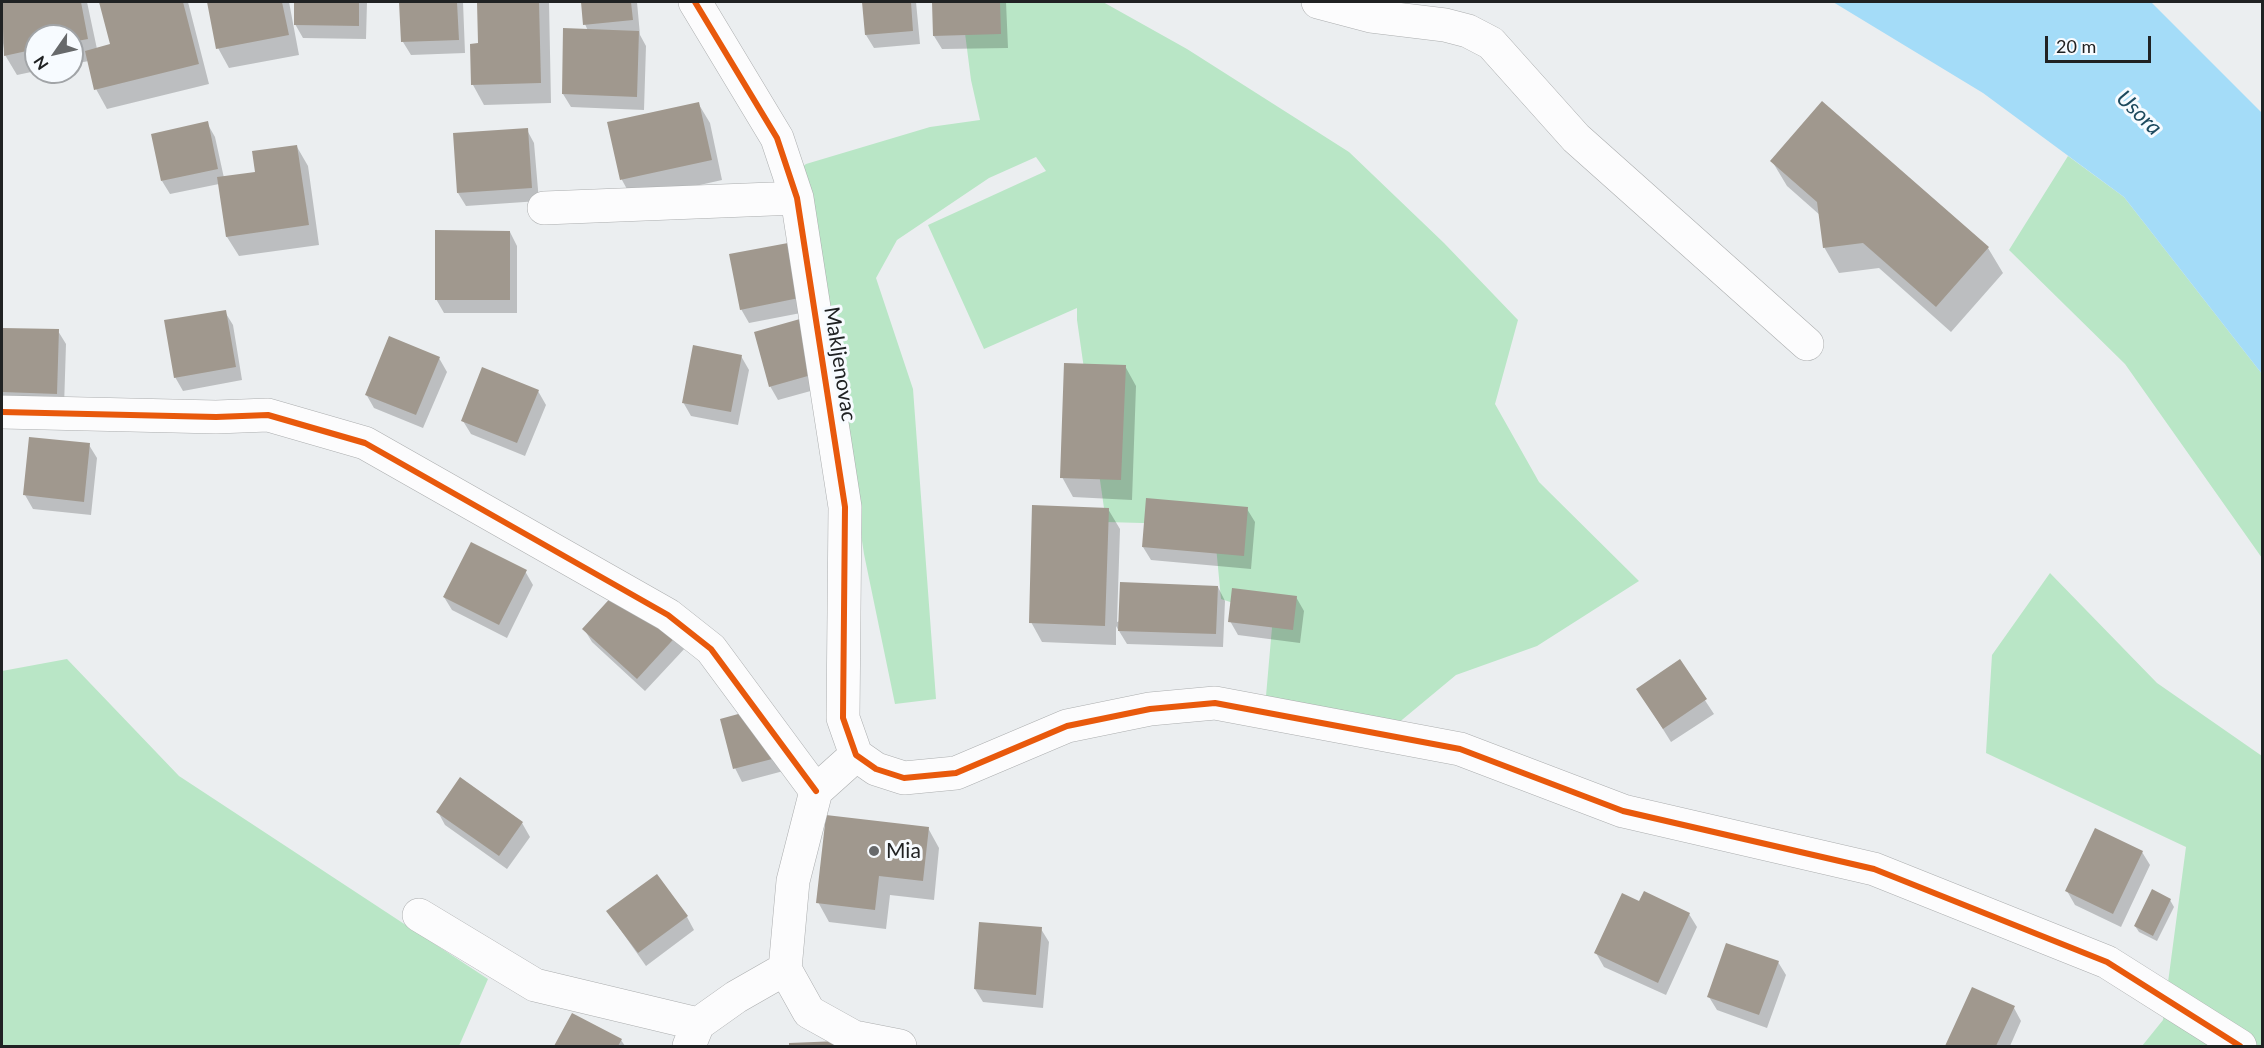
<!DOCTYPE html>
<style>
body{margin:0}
#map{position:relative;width:2264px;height:1048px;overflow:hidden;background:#ebeef0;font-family:Lato,sans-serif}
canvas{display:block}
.frame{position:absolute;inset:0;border:3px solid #202223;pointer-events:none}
.north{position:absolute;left:24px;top:24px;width:60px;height:60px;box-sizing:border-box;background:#f7fbff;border:2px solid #a1a4a7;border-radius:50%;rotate:236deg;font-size:16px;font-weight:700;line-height:24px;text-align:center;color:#202223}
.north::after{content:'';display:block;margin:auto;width:21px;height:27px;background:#67696b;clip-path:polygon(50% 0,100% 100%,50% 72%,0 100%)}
.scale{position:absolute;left:2045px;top:36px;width:106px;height:27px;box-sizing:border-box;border:3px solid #202223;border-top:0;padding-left:8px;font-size:18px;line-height:21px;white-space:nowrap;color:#202223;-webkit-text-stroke:4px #f7fbff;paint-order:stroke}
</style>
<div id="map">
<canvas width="2264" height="1048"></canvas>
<div class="frame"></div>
<div class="north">N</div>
<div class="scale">20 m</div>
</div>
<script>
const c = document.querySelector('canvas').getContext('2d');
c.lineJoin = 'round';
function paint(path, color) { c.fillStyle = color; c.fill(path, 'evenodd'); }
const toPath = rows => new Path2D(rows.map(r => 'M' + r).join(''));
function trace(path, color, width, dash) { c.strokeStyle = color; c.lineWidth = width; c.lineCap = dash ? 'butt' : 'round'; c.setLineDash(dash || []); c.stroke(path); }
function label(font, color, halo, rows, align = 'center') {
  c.font = font + ' Lato,sans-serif'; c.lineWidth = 6; c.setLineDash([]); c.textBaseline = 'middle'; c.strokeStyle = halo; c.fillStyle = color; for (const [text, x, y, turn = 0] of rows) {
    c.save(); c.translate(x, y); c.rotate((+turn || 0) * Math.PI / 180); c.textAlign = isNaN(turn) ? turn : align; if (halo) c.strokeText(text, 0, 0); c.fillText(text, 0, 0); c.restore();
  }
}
const green = toPath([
 [961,2,1103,2,1187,49,1349,152,1444,243,1518,320,1495,404,1539,482,1639,581,1537,646,1456,675,1385,734,1266,696,1273,616,1221,599,1214,525,1106,522,1077,320,1077,308,984,349,928,225,1046,171,1036,157,989,178,897,240,876,278,913,389,936,699,895,704,864,554,828,315,780,184,806,164,930,127,980,120,971,80],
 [2068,156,2124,197,2262,374,2262,558,2125,364,2009,250],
 [2050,573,2157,683,2262,756,2262,1046,2142,1046,2163,1020,2186,847,1986,753,1992,655],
 [67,659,179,776,488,979,459,1046,2,1046,2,671]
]);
const water = toPath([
 [1833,2,2151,2,2262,113,2262,374,2124,197,1983,93]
]);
const shadow = toPath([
 [2,2,87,2,97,49,112,46,101,2,188,2,209,84,107,109,96,89,89,61,72,64,72,36,36,36,36,71,17,75,5,55,2,37],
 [208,2,289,2,299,55,229,68,218,48],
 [296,2,367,2,366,39,303,38,295,24],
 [400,2,463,2,465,53,411,55,403,42],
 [478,2,549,2,551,103,484,105,473,85,480,45],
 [583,2,637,2,640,35,646,46,644,110,571,107,563,94,588,31,585,24],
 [863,2,916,2,920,44,874,48,866,35],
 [933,2,1006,2,1008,48,942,49,934,36],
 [698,103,710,123,722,180,633,200,622,180,609,123],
 [207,123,215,137,224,178,257,173,297,147,308,166,319,245,239,256,227,237,219,184,170,194,162,181],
 [527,130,534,143,539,201,466,206,458,193],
 [1772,161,1988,248,2003,273,1951,332,1879,268,1839,273,1824,247,1821,216,1787,186],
 [510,232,517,246,517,313,444,313,436,299],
 [788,244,806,312,749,323,741,309],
 [225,312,233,325,242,380,183,391,175,377],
 [2,329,58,331,66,344,64,407,2,399],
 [821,330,836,384,778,400,770,386],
 [741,356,749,370,738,425,691,416,683,402],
 [439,358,447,372,423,428,374,408,366,394],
 [1125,366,1136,386,1132,500,1073,497,1062,477],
 [538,391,546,405,525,456,471,434,463,421],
 [89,445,97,458,91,515,33,509,25,495],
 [1108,509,1120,529,1117,622,1218,587,1225,601,1223,647,1127,644,1116,626,1116,645,1042,642,1031,622],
 [1247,509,1255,522,1251,569,1151,560,1143,547],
 [525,571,533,585,507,638,452,610,444,597],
 [626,583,687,646,645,691,592,642,584,629],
 [1296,597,1304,611,1300,643,1238,635,1230,621],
 [1679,661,1714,714,1671,742,1646,702],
 [721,720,791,769,742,782,735,768],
 [461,779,522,823,530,837,507,869,445,825,438,812],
 [928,828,939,848,934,900,890,895,886,929,829,922,818,902],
 [2142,852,2150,865,2121,927,2075,905,2067,891],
 [2170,900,2174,907,2157,941,2139,932,2135,926],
 [1640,903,1689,914,1697,927,1666,995,1604,967,1596,953],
 [608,912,687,917,694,930,646,966],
 [1041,929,1049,942,1043,1008,983,1002,975,989],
 [1778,962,1786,975,1767,1028,1717,1010,1709,997],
 [1972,989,2014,1008,2021,1021,2010,1046,1946,1046],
 [573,1015,621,1040,625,1046,556,1046],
 [838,1042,841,1046,791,1046,791,1044]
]);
const building = toPath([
 [2,2,81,2,88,39,72,42,72,36,36,36,36,49,4,56],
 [99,2,183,2,199,64,94,90,85,51,110,44],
 [207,2,282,2,289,35,216,49],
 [294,2,359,2,359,26,294,25],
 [399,2,457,2,459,40,401,42],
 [477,2,539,2,541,83,471,85,470,44,478,43],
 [581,2,631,2,633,20,583,25],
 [862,2,911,2,913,31,865,35],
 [932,2,1000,2,1001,34,933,36],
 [563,28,639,31,637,97,562,94],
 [1822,101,1989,247,1936,307,1863,243,1823,248,1817,202,1770,161],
 [699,102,712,160,620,180,607,122],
 [208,121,218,169,161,181,151,134],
 [528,128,532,188,457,193,453,133],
 [297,145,309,225,226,237,217,177,255,172,252,151],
 [435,230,510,231,510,300,435,300],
 [788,243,799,298,740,310,729,254],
 [226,310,236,367,174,378,164,320],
 [814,315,829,370,769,387,754,332],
 [2,328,59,329,57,394,2,392],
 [389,336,440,357,416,415,365,395],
 [693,345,742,355,731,412,682,403],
 [1064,363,1126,365,1121,480,1060,478],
 [482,367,539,390,517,443,461,421],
 [29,437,90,443,84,502,23,495],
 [1146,498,1248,507,1244,556,1142,547],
 [1032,505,1109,508,1105,626,1029,623],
 [471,542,527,570,499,625,443,597],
 [626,581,681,631,637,679,582,629],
 [1120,582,1218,586,1216,634,1118,631],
 [1232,588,1297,596,1293,630,1228,622],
 [1680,659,1707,699,1663,729,1636,689],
 [771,705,784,756,733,769,720,719],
 [460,777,523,822,499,856,436,812],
 [826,815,929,827,923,881,879,876,875,910,816,903],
 [2095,828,2143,851,2113,914,2065,891],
 [657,874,688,916,638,953,606,911],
 [2152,889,2171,899,2153,936,2134,926],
 [1644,891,1690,913,1658,983,1594,953,1622,893,1639,901],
 [979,922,1042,927,1036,995,974,989],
 [1726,943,1779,961,1759,1015,1707,997],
 [1972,987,2015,1006,1996,1046,1945,1046],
 [572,1013,622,1039,618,1046,554,1046],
 [839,1041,839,1046,789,1046,789,1043]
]);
const minor = toPath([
 [695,2,777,138,797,198,845,507,843,718,856,755],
 [1318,2,1371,16,1445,25,1468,31,1491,43,1576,138,1807,344],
 [544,208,797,198],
 [2,412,216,417,268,415,365,443,668,615,711,649,816,791],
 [856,755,876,769,904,778,956,773,1067,726,1150,709,1215,703,1460,749,1623,811,1874,869,2107,962,2240,1046],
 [856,755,816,791,793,881,785,969,809,1012,854,1037,900,1046],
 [419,915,535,985,698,1024],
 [689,1046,698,1024,736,997,785,969]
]);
const cycleway = toPath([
 [695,2,777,138,797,198,845,507,843,718,856,755,876,769,904,778,956,773,1067,726,1150,709,1215,703,1460,749,1623,811,1874,869,2107,962,2240,1046],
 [2,412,216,417,268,415,365,443,668,615,711,649,816,791]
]);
const markers = [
 [874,851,6,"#67696b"]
];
const streetNames = [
 ["Makljenovac",840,364,81]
];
const poiNames = [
 ["Mia",886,851]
];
const waterNames = [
 ["Usora",2139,113,44]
];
paint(green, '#b9e6c6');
paint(water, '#a4dcf8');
paint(shadow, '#0003');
paint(building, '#a0988e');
trace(minor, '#abadae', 34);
trace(minor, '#fcfcfd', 33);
trace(cycleway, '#e8590c', 6);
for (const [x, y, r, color] of markers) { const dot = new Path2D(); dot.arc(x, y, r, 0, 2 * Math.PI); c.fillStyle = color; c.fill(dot); trace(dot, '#f7fbff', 2); }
label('21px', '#202223', '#f7fbff', streetNames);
label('21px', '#202223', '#f7fbff', poiNames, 'left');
label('italic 22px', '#1e4a5e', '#f7fbff', waterNames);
</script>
